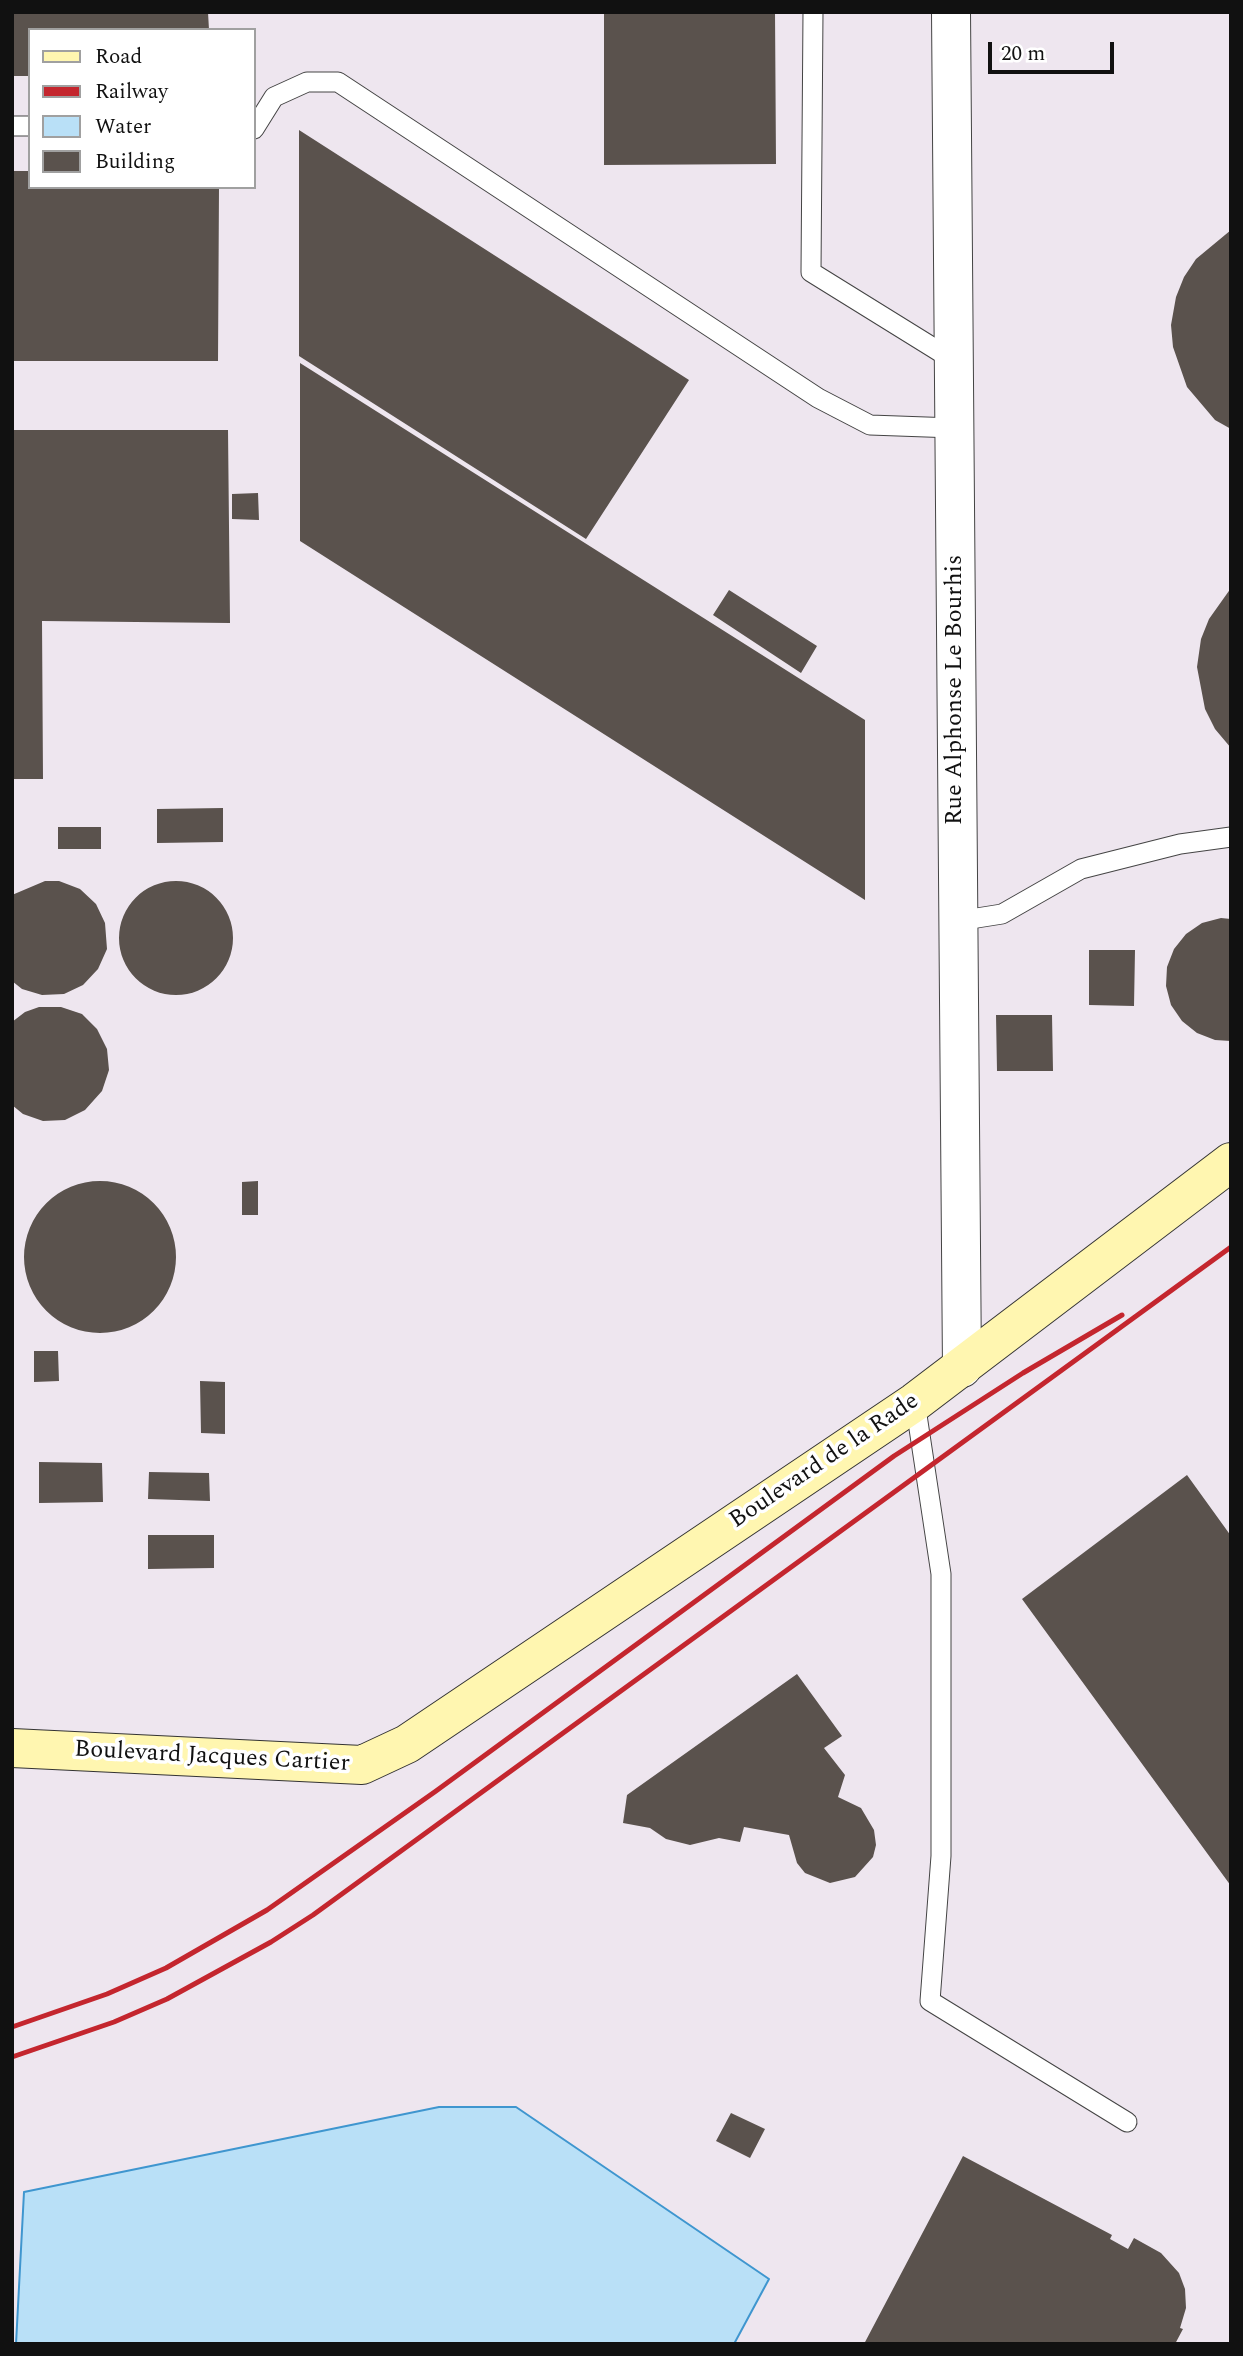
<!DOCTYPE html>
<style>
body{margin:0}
#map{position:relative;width:1243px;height:2356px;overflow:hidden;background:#fffdf5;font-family:Spectral,serif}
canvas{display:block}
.frame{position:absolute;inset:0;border:14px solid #111;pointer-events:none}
.legend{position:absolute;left:28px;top:28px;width:228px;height:161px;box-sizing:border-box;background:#fff;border:2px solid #a0a0a0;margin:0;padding:9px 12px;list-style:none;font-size:21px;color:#111}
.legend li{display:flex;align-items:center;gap:14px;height:35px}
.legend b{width:35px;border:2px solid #a0a0a0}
.scale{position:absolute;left:988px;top:42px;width:126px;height:32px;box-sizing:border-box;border:4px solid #111;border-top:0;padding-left:9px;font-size:21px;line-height:24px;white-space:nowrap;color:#111;-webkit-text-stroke:5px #fff;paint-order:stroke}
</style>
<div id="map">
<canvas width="1243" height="2356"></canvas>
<div class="frame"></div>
<ul class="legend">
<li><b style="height:9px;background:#fff6b0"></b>Road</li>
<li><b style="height:9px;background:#c4262e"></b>Railway</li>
<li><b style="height:19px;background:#b9e0f7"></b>Water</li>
<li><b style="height:19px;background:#5a524d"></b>Building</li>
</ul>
<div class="scale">20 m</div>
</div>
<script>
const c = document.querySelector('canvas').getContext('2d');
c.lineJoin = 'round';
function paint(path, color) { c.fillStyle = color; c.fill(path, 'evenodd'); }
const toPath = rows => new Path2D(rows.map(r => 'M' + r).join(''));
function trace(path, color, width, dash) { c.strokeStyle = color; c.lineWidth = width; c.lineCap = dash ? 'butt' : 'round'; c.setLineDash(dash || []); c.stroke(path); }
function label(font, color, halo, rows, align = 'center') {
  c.font = font + ' Spectral,serif'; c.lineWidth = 7; c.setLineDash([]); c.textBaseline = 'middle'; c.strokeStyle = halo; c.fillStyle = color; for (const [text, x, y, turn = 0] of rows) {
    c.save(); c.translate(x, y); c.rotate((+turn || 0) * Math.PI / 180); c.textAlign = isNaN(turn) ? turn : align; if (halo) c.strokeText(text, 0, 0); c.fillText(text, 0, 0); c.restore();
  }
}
const industrial = toPath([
 [12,12,1231,12,1231,2344,734,2344,768,2280,516,2107,439,2107,24,2192,16,2344,12,2344],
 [30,30,254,30,254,187,30,187]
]);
const water = toPath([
 [439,2107,516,2107,769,2279,734,2344,16,2344,24,2192,439,2107]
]);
const building = toPath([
 [12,12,208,12,209,30,30,30,30,76,12,76],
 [604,12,775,12,776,164,604,165],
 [299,130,689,380,586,539,299,356],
 [12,171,30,171,30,187,219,187,218,361,12,361],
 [1231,230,1231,429,1215,420,1187,387,1173,347,1171,325,1176,297,1184,277,1196,259],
 [300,363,865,720,865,900,300,541],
 [12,430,228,430,230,623,42,621,43,779,12,779],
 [258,493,259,520,232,519,232,494],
 [1231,588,1231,748,1215,729,1205,709,1197,667,1201,639,1209,619],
 [729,590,817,646,801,673,713,615],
 [223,808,223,842,157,843,157,809],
 [58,827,101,827,101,849,58,849],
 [45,881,59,881,80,889,96,904,105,923,107,949,98,969,83,985,64,994,42,995,22,989,12,981,12,895],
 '119 938a57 57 0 1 1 114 0a57 57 0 1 1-114 0Z',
 [1221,918,1231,919,1231,1041,1215,1040,1197,1033,1182,1021,1171,1005,1166,986,1167,967,1174,949,1186,934,1202,923],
 [1089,950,1135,950,1134,1006,1089,1005],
 [39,1007,61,1007,82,1014,97,1029,107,1049,109,1070,102,1091,85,1110,65,1120,43,1121,23,1114,12,1105,12,1022,25,1012],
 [996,1015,1052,1015,1053,1071,997,1071],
 [258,1181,258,1215,242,1215,242,1182],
 '24 1257a76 76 0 1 1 152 0a76 76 0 1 1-152 0Z',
 [34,1351,58,1351,59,1381,34,1382],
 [200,1381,225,1382,225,1434,201,1433],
 [39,1462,102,1463,103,1502,39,1503],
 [149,1472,209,1473,210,1501,148,1499],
 [1187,1475,1231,1536,1231,1886,1022,1599],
 [148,1535,214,1535,214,1568,148,1569],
 [797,1674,842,1736,824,1748,845,1775,838,1797,861,1808,874,1830,876,1845,873,1857,855,1877,830,1883,805,1873,797,1863,789,1835,744,1827,740,1842,719,1838,690,1845,666,1839,650,1828,623,1823,627,1795],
 [731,2113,765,2129,750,2158,716,2141],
 [963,2156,1112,2235,1110,2239,1128,2249,1134,2238,1161,2253,1179,2273,1185,2289,1186,2308,1180,2328,1183,2329,1175,2344,864,2344]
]);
const lane = toPath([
 [813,12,811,272,953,360],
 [12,126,30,126],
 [254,129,274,97,307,82,338,82,818,398,870,425,954,428],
 [958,921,1002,914,1081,869,1180,844,1231,837],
 [915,1402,941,1574,941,1856,930,2001,1127,2122]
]);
const street = toPath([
 [951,12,962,1368]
]);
const secondary = toPath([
 [12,1748,362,1765,407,1744,915,1402,1231,1162]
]);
const rail = toPath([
 [12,2027,107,1994,166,1968,267,1910,436,1791,894,1456,1023,1373,1122,1315],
 [12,2057,114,2022,167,1999,271,1942,313,1915,1231,1247]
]);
const streetNames = [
 ["Rue Alphonse Le Bourhis",956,690,-90],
 ["Boulevard de la Rade",825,1462,-34],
 ["Boulevard Jacques Cartier",212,1758,3]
];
paint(industrial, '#eee6ef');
paint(water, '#b9e0f7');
trace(water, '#3f96cf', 2);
paint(building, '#5a524d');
trace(lane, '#444', 21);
trace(street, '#444', 40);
trace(secondary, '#333', 40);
trace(lane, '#fff', 19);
trace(street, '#fff', 38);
trace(secondary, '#fff6b0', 38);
trace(rail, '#c4262e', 5);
label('24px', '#111', '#fff', streetNames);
</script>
